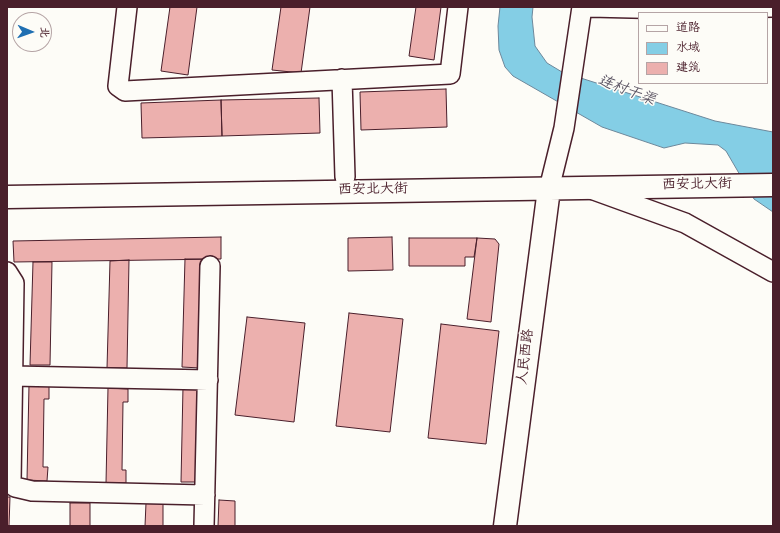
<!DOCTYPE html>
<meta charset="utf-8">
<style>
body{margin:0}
#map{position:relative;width:780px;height:533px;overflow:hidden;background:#fdfcf7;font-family:Dekko,"LXGW WenKai TC",sans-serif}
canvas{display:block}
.frame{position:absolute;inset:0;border:8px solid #4a1f2b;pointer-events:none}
.legend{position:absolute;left:638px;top:12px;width:130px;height:72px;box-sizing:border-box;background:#fdfcf7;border:1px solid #b5a4a5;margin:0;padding:5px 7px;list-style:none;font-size:12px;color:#4a1f2b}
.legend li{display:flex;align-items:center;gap:8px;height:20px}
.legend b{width:20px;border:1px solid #b5a4a5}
.north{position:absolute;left:12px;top:12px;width:40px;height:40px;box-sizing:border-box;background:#fdfcf7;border:1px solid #b5a4a5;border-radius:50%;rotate:92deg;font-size:11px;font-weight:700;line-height:16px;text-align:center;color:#4a1f2b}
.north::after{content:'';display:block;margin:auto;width:14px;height:18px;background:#1f6fb2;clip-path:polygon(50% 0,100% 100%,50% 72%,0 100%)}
</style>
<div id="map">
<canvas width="780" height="533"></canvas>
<div class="frame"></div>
<ul class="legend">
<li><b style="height:5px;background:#fdfcf7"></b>道路</li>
<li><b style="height:11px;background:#84cee5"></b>水域</li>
<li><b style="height:11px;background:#ecb0ae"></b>建筑</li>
</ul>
<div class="north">北</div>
</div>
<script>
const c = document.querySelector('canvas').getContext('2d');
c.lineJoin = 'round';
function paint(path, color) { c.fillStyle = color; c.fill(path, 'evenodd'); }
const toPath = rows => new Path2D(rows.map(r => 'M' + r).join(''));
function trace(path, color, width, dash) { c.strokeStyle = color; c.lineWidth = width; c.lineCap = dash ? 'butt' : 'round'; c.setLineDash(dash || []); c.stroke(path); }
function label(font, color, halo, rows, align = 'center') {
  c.font = font + ' Dekko,"LXGW WenKai TC",sans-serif'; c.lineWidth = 3; c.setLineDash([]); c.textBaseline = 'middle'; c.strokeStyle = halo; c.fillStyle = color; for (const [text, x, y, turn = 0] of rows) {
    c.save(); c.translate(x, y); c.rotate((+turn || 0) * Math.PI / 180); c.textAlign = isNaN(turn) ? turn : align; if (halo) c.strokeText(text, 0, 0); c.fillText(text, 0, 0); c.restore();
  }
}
const water = toPath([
 [500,7,533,7,532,17,535,46,547,63,562,72,715,121,773,132,773,212,754,199,726,151,718,145,685,143,664,148,602,127,513,76,505,67,499,50,498,26,500,7]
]);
const building = toPath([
 [170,7,197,7,188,75,161,71,170,7],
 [281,7,310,7,301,73,272,70,281,7],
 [416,7,441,7,434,60,409,56,416,7],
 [446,89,447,127,361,130,360,92,446,89],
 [319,98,320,133,222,136,221,100,319,98],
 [221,100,222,136,142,138,141,103,221,100],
 [221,237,221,259,14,262,13,241,221,237],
 [392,237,393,270,348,271,348,238,392,237],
 [409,238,477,238,474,257,465,257,465,266,409,266,409,238],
 [477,238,495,239,499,244,491,322,467,319,477,238],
 [185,259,202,259,200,368,182,367,185,259],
 [129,260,127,368,107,368,110,261,129,260],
 [33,262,52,262,50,365,30,365,33,262],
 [349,313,403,319,390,432,336,426,349,313],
 [247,317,305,323,294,422,235,415,247,317],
 [441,324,499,331,486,444,428,438,441,324],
 [29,385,49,386,49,399,44,399,43,467,48,467,47,481,27,480,29,385],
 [183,387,203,388,201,482,181,482,183,387],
 [108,388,128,389,128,402,123,402,122,470,126,470,126,483,106,483,108,388],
 [7,497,10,497,9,526,7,526,7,497],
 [219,500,235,501,235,526,218,526,219,500],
 [70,503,90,503,90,526,70,526,70,503],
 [146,503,163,503,163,526,145,526,146,503]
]);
const minor = toPath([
 [127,7,118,86,125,91,450,74,458,7],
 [590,7,674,9,773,7],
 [342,79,345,177],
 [549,189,564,128,582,7],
 [591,189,685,223,773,272],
 [7,272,14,283,11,483,15,487,32,491,205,495],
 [13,376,208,380],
 [204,526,210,266]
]);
const major = toPath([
 [7,197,773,185],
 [505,526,549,189]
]);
const streetNames = [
 ["西安北大街",697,186,-1],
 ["西安北大街",373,191,-1],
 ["人民西路",527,357,-83]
];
const waterNames = [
 ["连村干渠",626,92,21]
];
paint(water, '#84cee5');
trace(water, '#6d889b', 1);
paint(building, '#ecb0ae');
trace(building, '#4a1f2b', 1);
trace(minor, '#4a1f2b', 22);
trace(major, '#4a1f2b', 25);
trace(minor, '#fdfcf7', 19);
trace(major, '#fdfcf7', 22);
label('14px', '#4a1f2b', '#fdfcf7', streetNames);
label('italic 15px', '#5b5463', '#fdfcf7', waterNames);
</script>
